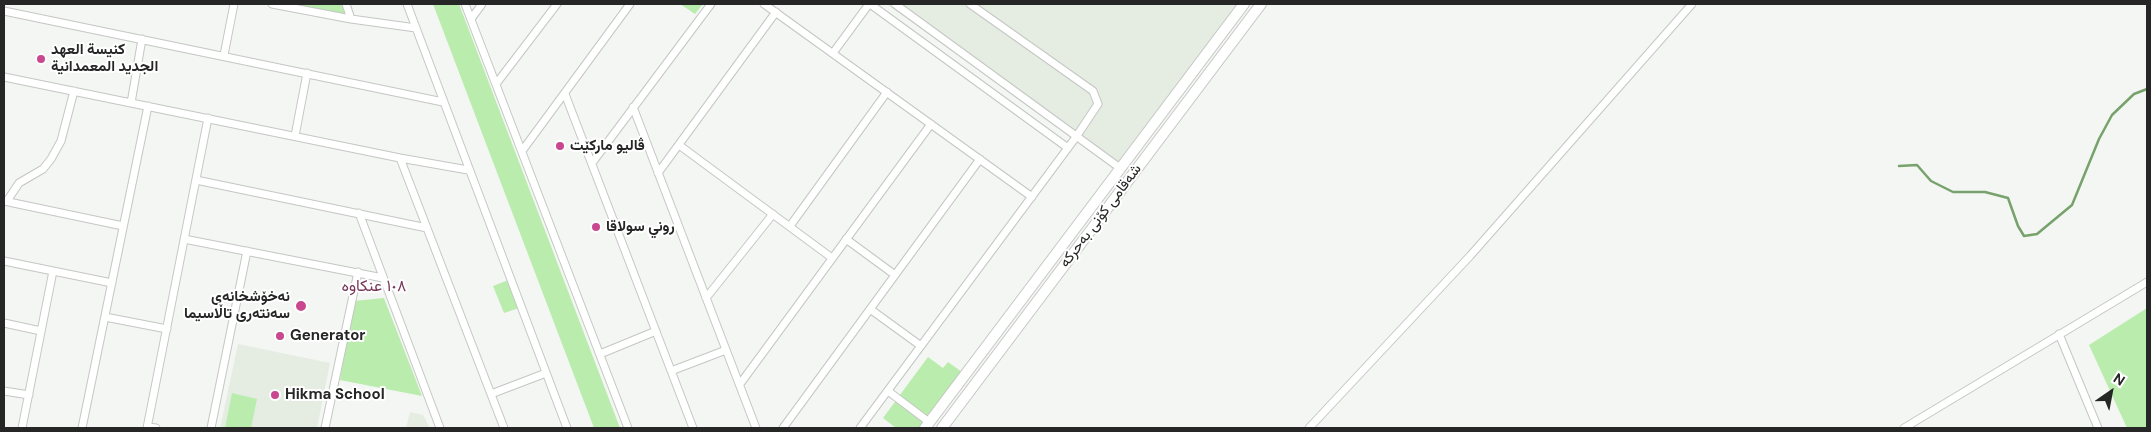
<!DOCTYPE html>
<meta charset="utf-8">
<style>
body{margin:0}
#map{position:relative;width:2151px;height:432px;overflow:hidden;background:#f3f6f2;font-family:"DM Sans",sans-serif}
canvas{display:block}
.frame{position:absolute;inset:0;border:5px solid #252625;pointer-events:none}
.north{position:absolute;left:2086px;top:367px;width:50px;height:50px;-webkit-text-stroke:4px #fff;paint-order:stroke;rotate:33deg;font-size:14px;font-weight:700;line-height:20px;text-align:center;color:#252625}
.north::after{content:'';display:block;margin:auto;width:18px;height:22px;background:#252625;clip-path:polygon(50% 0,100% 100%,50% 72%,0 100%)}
</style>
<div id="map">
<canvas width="2151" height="432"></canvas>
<div class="frame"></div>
<div class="north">N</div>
</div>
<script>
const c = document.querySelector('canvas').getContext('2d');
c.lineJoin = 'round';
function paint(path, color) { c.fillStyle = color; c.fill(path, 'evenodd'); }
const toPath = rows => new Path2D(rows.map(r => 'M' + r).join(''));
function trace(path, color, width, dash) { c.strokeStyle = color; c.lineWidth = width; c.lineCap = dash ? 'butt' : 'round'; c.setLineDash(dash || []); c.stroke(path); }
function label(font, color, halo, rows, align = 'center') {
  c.font = font + ' "DM Sans",Vazirmatn,sans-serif'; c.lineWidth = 4; c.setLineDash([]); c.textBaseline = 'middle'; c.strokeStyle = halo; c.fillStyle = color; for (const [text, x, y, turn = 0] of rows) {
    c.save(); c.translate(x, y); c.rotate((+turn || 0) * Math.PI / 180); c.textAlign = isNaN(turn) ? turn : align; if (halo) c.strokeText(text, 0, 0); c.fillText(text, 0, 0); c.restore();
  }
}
const built = toPath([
 [886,4,1248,4,1124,173],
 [238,344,330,363,317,428,220,428],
 [410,412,423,415,430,428,406,428]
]);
const green = toPath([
 [289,4,341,4,345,14],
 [433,4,459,4,620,428,594,428],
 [680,4,703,4,695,14],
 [511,279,522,307,504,313,493,286],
 [384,298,422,396,340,380,354,301],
 [2147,308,2147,428,2127,428,2089,345],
 [928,357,943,368,948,362,962,372,920,428,896,428,883,418],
 [232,393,257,399,251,428,225,428]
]);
const stream = toPath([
 [1899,166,1917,165,1931,181,1953,192,1985,192,2008,198,2018,226,2024,236,2037,234,2072,205,2099,139,2112,115,2134,94,2147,89]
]);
const street = toPath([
 [272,4,351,19,416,28],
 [346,4,351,19],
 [407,4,567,428],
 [465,4,628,428],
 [764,4,1032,197],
 [870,4,1068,148],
 [895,4,1120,168],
 [4,11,443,102],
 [471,19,482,4],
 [833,53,869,4],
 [224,55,234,4],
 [4,77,400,158,468,170],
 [496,84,557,4],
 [565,94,693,428],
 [131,103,142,39],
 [633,107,756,428],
 [295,136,307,73],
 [679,145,832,258],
 [522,151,630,4],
 [400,158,504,428],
 [592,163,711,4],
 [658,173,776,12],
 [196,180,427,228],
 [4,201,123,226],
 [7,201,19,183,43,169,51,159,61,141,74,91],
 [359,213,440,428],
 [790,226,887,92],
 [184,239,383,278],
 [846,239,895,275],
 [4,261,112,283],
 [706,298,773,214],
 [870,309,921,346],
 [105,317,167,329],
 [4,323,41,331],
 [2059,334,2098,428],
 [600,354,656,331],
 [671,371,726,350],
 [740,384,931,124],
 [4,391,29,395],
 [888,391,929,422],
 [491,394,546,373],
 [148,427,156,428],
 [22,428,53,271],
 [82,428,148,106],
 [147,428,208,118],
 [211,428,247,251],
 [325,428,358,272],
 [783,428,980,159],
 [860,428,1076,137,1098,104,1093,91,970,4],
 [1309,428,1470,256,1692,4],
 [1904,428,2147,282]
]);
const secondary = toPath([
 [925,428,1244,4],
 [942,428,1261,4]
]);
const markers = [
 [41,59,5,"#c9478f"],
 [560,146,5,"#c9478f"],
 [596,227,5,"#c9478f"],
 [301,306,6,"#c9478f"],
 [280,336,5,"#c9478f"],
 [275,395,5,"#c9478f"]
];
const poiNames = [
 ["كنيسة العهد",51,50],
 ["الجديد المعمدانية",51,67],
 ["ڤالیو مارکێت",570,146],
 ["روني سولاقا",606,227],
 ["نەخۆشخانەی",290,297,"right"],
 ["سەنتەری تاڵاسیما",290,314,"right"],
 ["Generator",290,336],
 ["Hikma School",285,395]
];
const streetNames = [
 ["شەقامی کۆنی بەحرکە",1101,216,-53]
];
const neighbourhoodNames = [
 ["١٠٨ عنکاوە",374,287]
];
paint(built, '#e5ede3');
paint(green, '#baecae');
trace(stream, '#77a26c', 2.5);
trace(street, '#c4c7c3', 9);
trace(secondary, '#c4c7c3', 12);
trace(street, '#fff', 7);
trace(secondary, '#fff', 10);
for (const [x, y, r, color] of markers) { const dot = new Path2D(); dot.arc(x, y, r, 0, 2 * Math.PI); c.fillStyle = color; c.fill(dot); trace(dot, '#fff', 2); }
label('bold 15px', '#252625', '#fff', poiNames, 'left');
label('15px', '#252625', '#fff', streetNames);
label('16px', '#773658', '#fff', neighbourhoodNames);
</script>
